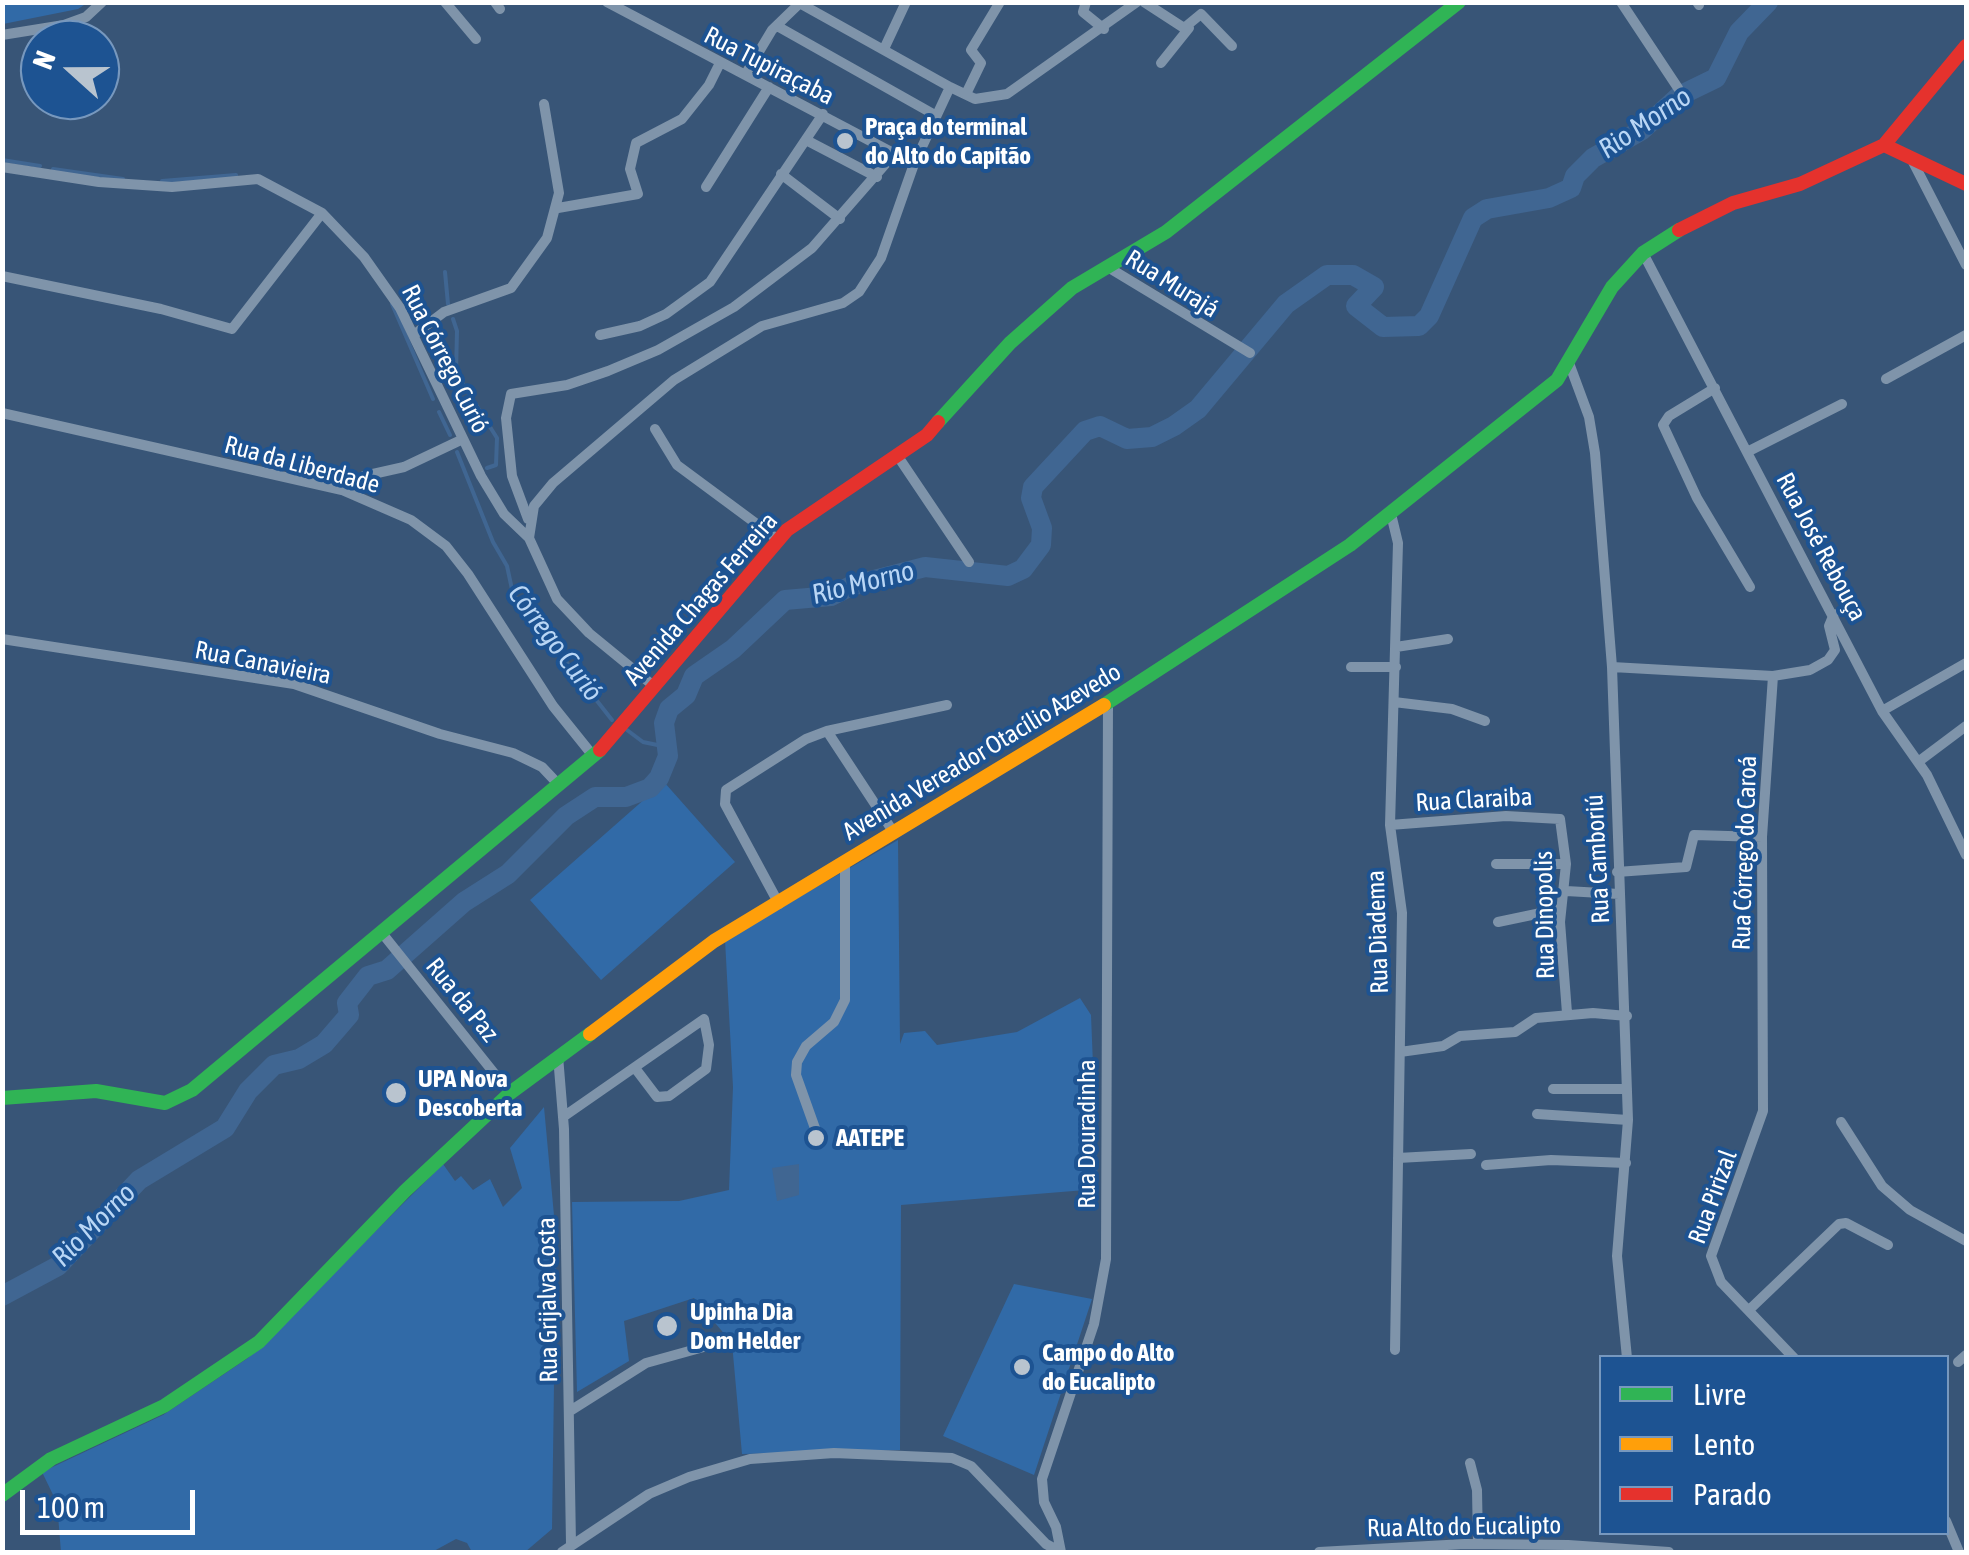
<!DOCTYPE html>
<meta charset="utf-8">
<style>
body{margin:0}
#map{position:relative;width:1969px;height:1555px;overflow:hidden;background:#385577;font-family:"Asap Condensed",sans-serif}
canvas{display:block}
.frame{position:absolute;inset:0;border:5px solid #fff;pointer-events:none}
.legend{position:absolute;left:1599px;top:1355px;width:350px;height:180px;box-sizing:border-box;background:#1d5392;border:2px solid #7798be;margin:0;padding:12px 18px;list-style:none;font-size:30px;color:#fff}
.legend li{display:flex;align-items:center;gap:20px;height:50px}
.legend b{width:50px;border:2px solid #7798be}
.north{position:absolute;left:20px;top:20px;width:100px;height:100px;box-sizing:border-box;background:#1d5392;border:2px solid #7798be;border-radius:50%;rotate:291deg;font-size:28px;font-weight:700;line-height:40px;text-align:center;color:#fff}
.north::after{content:'';display:block;margin:auto;width:35px;height:45px;background:#b9c4cf;clip-path:polygon(50% 0,100% 100%,50% 72%,0 100%)}
.scale{position:absolute;left:20px;top:1490px;width:175px;height:45px;box-sizing:border-box;border:5px solid #fff;border-top:0;padding-left:12px;font-size:30px;line-height:35px;white-space:nowrap;color:#fff;-webkit-text-stroke:8px #1d5392;paint-order:stroke}
</style>
<div id="map">
<canvas width="1969" height="1555"></canvas>
<div class="frame"></div>
<ul class="legend">
<li><b style="height:12px;background:#30b455"></b>Livre</li>
<li><b style="height:12px;background:#ff9f0a"></b>Lento</li>
<li><b style="height:12px;background:#e5322d"></b>Parado</li>
</ul>
<div class="north">N</div>
<div class="scale">100 m</div>
</div>
<script>
const c = document.querySelector('canvas').getContext('2d');
c.lineJoin = 'round';
function paint(path, color) { c.fillStyle = color; c.fill(path, 'evenodd'); }
const toPath = rows => new Path2D(rows.map(r => 'M' + r).join(''));
function trace(path, color, width, dash) { c.strokeStyle = color; c.lineWidth = width; c.lineCap = dash ? 'butt' : 'round'; c.setLineDash(dash || []); c.stroke(path); }
function label(font, color, halo, rows, align = 'center') {
  c.font = font + ' "Asap Condensed",sans-serif'; c.lineWidth = 8; c.setLineDash([]); c.textBaseline = 'middle'; c.strokeStyle = halo; c.fillStyle = color; for (const [text, x, y, turn = 0] of rows) {
    c.save(); c.translate(x, y); c.rotate((+turn || 0) * Math.PI / 180); c.textAlign = isNaN(turn) ? turn : align; if (halo) c.strokeText(text, 0, 0); c.fillText(text, 0, 0); c.restore();
  }
}
const green = toPath([
 [3,2,87,2,87,3,78,9,3,24],
 [664,782,735,862,601,980,530,900],
 [898,840,900,1044,904,1033,925,1031,937,1045,1017,1032,1080,998,1091,1015,1098,1189,901,1205,900,1450,742,1454,732,1343,694,1298,624,1321,629,1361,577,1392,572,1202,679,1201,729,1190,733,1087,725,940],
 [544,1107,556,1237,552,1529,525,1552,472,1552,467,1543,456,1539,432,1552,61,1552,57,1503,42,1472,163,1415,248,1358,443,1164,455,1181,461,1176,473,1190,490,1179,503,1207,522,1188,510,1148],
 [1014,1284,1092,1299,1034,1475,943,1436]
]);
const water = toPath([
 [799,1164,799,1195,777,1201,772,1168],
 [54,1264,60,1268,3,1301,3,1284]
]);
const stream = toPath([
 [2,160,40,166],
 [53,169,123,179],
 [162,181,236,175],
 [445,272,448,304],
 [392,304,433,399],
 [453,319,457,331,456,373,497,438,496,465,487,468],
 [439,412,450,435],
 [457,452,493,542,507,566,513,594,612,720],
 [627,730,643,742,667,747]
]);
const river = toPath([
 [2,1296,58,1266,139,1180,225,1128,248,1091,274,1065,299,1059,324,1044,349,1015,347,1003,368,976,387,970,464,902,508,874,566,816,595,797,626,797,650,788,659,778,668,756,664,723,669,709,686,695,694,676,733,649,785,600,831,596,851,586,925,567,1008,576,1023,569,1041,545,1042,528,1031,498,1033,487,1085,431,1100,426,1127,439,1152,437,1174,426,1198,409,1286,304,1327,275,1353,275,1374,287,1356,306,1383,327,1419,326,1429,316,1473,218,1487,209,1549,198,1571,188,1575,176,1593,158,1642,130,1679,96,1716,78,1739,32,1768,2]
]);
const street = toPath([
 [445,2,476,39],
 [495,2,500,9],
 [607,2,914,164],
 [1086,2,1083,12,1104,29],
 [1144,2,1184,28,1201,14,1232,46],
 [1621,2,1678,88],
 [1697,2,1699,5],
 [801,4,950,87],
 [777,26,935,115],
 [2,35,64,25,86,17,102,2],
 [884,49,906,2],
 [1161,63,1189,28],
 [745,75,772,30,801,2],
 [966,94,981,63,971,50,1000,2],
 [806,140,877,177],
 [1912,160,1966,265],
 [2,167,99,182,172,187,258,179,322,213,364,257,400,308,481,476,504,514,529,538,557,599,589,633,655,687],
 [781,174,840,219],
 [706,187,769,87],
 [558,208,638,194,630,169,636,143,682,119,709,85,720,63],
 [1643,253,1882,711,1927,775,1966,855],
 [1106,266,1250,353],
 [2,276,161,309,232,329,322,213],
 [415,334,444,312,511,288,547,238,559,193,544,104],
 [600,335,640,326,666,314,710,282,823,114],
 [1569,363,1589,417,1595,453,1612,667,1628,1120,1617,1256,1627,1358],
 [1886,379,1966,335],
 [1715,388,1669,416,1663,425,1697,498,1750,587],
 [2,413,342,490,411,520,446,546,468,574,553,706,594,757],
 [655,429,677,465,777,539],
 [1749,451,1842,404],
 [899,458,969,562],
 [342,490,364,476,404,467,463,439],
 [1391,514,1398,543,1390,825,1402,913,1395,1350],
 [528,519,512,476,506,418,511,394,567,385,608,371,658,350,734,307,812,248,895,153],
 [529,538,534,506,553,483,674,380,762,326,843,303,859,292,881,258,914,164,950,87,975,99,1007,94,1137,2],
 [2,639,294,684,440,734,513,753,542,767,559,785],
 [1396,647,1448,639],
 [1351,667,1396,667],
 [1612,667,1773,676],
 [1394,702,1452,709,1485,721],
 [1882,711,1966,663],
 [827,731,894,833],
 [1918,762,1966,726],
 [1390,825,1506,816,1560,819,1566,864,1560,922,1567,1013],
 [1496,864,1566,864],
 [1617,872,1686,867,1694,835,1762,837],
 [1566,891,1619,894],
 [779,904,725,804,726,790,806,739,827,731,947,705],
 [1498,922,1560,909],
 [382,933,510,1093],
 [1400,1052,1443,1046,1460,1036,1515,1032,1536,1018,1593,1013,1627,1016],
 [558,1056,564,1129,571,1544],
 [1553,1089,1627,1089],
 [1537,1114,1628,1120],
 [563,1117,704,1019,709,1045,706,1069,669,1096,657,1097,635,1068],
 [1841,1122,1882,1186,1910,1210,1966,1241],
 [816,1131,796,1075,797,1062,806,1046,834,1022,845,1000,845,862],
 [1398,1158,1471,1154],
 [1486,1165,1551,1160,1626,1163],
 [1749,1310,1839,1224,1846,1223,1888,1245],
 [1794,1358,1721,1282,1711,1256,1763,1111,1762,837,1773,676,1810,670,1828,660,1835,650,1829,626,1834,614],
 [1958,1362,1966,1355],
 [570,1411,646,1363,718,1343],
 [1470,1463,1477,1490,1478,1544],
 [1946,1521,1959,1552],
 [562,1552,649,1494,689,1477,750,1459,834,1453,952,1458,971,1466,1046,1544,1061,1552],
 [1061,1552,1056,1527,1044,1502,1042,1479,1094,1324,1106,1259,1108,703],
 [1319,1552,1465,1544,1568,1545,1669,1552]
]);
const fast = toPath([
 [938,422,1010,343,1072,288,1166,232,1459,2],
 [1104,705,1350,545,1557,380,1612,287,1643,253,1679,230],
 [2,1098,96,1091,165,1103,192,1090,600,750],
 [2,1495,51,1459,164,1406,259,1342,405,1191,510,1093,590,1034]
]);
const slow = toPath([
 [590,1034,714,941,1104,705]
]);
const jam = toPath([
 [1884,145,1966,184],
 [1679,230,1733,203,1800,184,1884,145,1966,46],
 [600,750,787,530,927,435,938,422]
]);
const markers = [
 [845,141,10,"#b9c4cf"],
 [396,1093,12,"#b9c4cf"],
 [816,1138,10,"#b9c4cf"],
 [667,1326,12,"#b9c4cf"],
 [1022,1367,10,"#b9c4cf"]
];
const streetNames = [
 ["Rua Tupiraçaba",769,66,27],
 ["Rua Murajá",1172,284,32],
 ["Rua Córrego Curió",445,359,63],
 ["Rua da Liberdade",302,465,15],
 ["Rua José Rebouça",1821,547,62],
 ["Avenida Chagas Ferreira",701,599,-49],
 ["Rua Canavieira",263,663,11],
 ["Avenida Vereador Otacílio Azevedo",982,752,-31],
 ["Rua Claraiba",1474,800,-3],
 ["Rua Córrego do Caroá",1745,853,-88],
 ["Rua Camboriú",1598,859,-93],
 ["Rua Dinopolis",1545,915,-91],
 ["Rua Diadema",1378,932,-92],
 ["Rua da Paz",462,1000,51],
 ["Rua Douradinha",1087,1134,-90],
 ["Rua Pirizal",1713,1197,-70],
 ["Rua Grijalva Costa",548,1300,-91],
 ["Rua Alto do Eucalipto",1464,1527,-1]
];
const poiNames = [
 ["Praça do terminal",865,127],
 ["do Alto do Capitão",865,156],
 ["UPA Nova",418,1079],
 ["Descoberta",418,1108],
 ["AATEPE",836,1138],
 ["Upinha Dia",690,1312],
 ["Dom Helder",690,1341],
 ["Campo do Alto",1042,1353],
 ["do Eucalipto",1042,1382]
];
const waterNames = [
 ["Rio Morno",1645,123,-34],
 ["Rio Morno",863,583,-14],
 ["Córrego Curió",555,643,53],
 ["Rio Morno",94,1225,-45]
];
paint(green, '#316aa7');
paint(water, '#406692');
trace(stream, '#406692', 4);
trace(river, '#406692', 20);
trace(street, '#7f94aa', 10);
trace(fast, '#30b455', 14);
trace(slow, '#ff9f0a', 14);
trace(jam, '#e5322d', 14);
for (const [x, y, r, color] of markers) { const dot = new Path2D(); dot.arc(x, y, r, 0, 2 * Math.PI); c.fillStyle = color; c.fill(dot); trace(dot, '#1d5392', 4); }
label('25px', '#fff', '#1d5392', streetNames);
label('bold 25px', '#fff', '#1d5392', poiNames, 'left');
label('italic 28px', '#b9d6f5', '#1d5392', waterNames);
</script>
